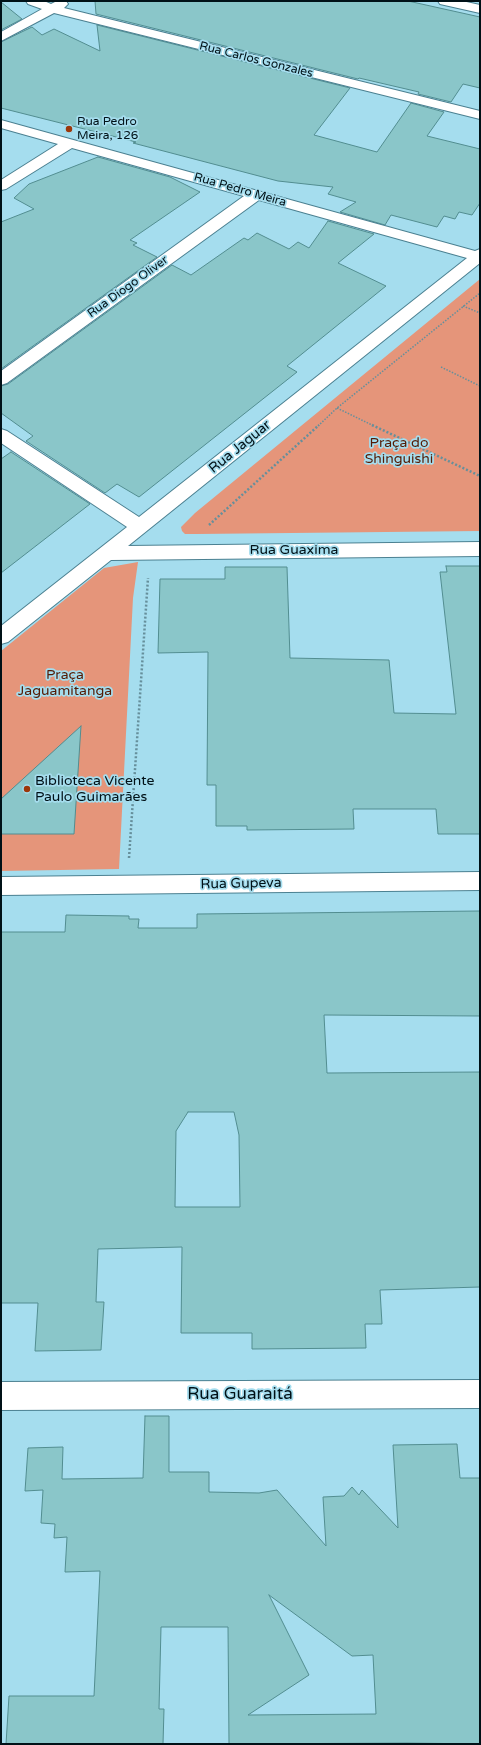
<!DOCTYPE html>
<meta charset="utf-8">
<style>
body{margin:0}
#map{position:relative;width:481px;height:1745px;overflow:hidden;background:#a5ddee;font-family:"Varela Round",sans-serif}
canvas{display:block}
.frame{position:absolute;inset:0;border:2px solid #001117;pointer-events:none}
</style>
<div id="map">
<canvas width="481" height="1745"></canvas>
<div class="frame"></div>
</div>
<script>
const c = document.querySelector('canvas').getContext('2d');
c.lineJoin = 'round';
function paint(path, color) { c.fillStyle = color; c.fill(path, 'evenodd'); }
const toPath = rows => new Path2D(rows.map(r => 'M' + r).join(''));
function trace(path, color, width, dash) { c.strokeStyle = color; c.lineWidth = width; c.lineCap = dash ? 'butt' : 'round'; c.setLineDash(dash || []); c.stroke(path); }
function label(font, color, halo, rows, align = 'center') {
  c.font = font + ' "Varela Round",sans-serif'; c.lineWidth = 3.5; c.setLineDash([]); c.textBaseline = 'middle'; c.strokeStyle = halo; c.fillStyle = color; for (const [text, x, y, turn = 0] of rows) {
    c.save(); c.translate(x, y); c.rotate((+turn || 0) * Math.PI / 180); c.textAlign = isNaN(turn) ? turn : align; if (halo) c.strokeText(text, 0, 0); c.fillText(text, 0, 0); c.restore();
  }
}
const green = toPath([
 [480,279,480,531,197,534,185,534,182,531,181,527,195,513],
 [138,562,133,598,119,869,1,871,1,651,104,568]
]);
const building = toPath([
 [95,1,408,1,480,17,480,88,463,84,451,102,418,94,419,92,359,78,358,79,96,14,95,1],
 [1,2,22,19,1,30,1,2],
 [97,25,350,88,314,135,377,152,411,103,444,112,427,136,480,149,480,203,472,215,459,212,455,219,444,216,437,227,391,215,385,225,340,212,356,202,328,194,333,187,278,181,133,143,136,142,1,108,1,42,32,27,42,35,54,29,100,51,97,25],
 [98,157,170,177,200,192,130,240,137,243,133,245,157,257,1,369,1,222,34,209,14,198,29,184,98,157],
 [328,221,374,234,338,263,386,286,287,366,297,372,139,497,117,484,105,493,26,441,33,436,1,413,1,386,8,384,172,265,191,275,244,238,248,240,257,233,289,249,298,242,309,248,328,221],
 [11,452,90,504,1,573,1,459,11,452],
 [446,566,480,566,480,834,438,834,436,809,353,809,354,829,247,830,247,826,216,826,216,785,207,785,208,652,158,653,160,579,225,579,225,567,287,567,290,658,389,660,394,713,456,714,440,572,447,572,446,566],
 [81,726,74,834,1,834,1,799,81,726],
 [480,911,480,1016,324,1015,327,1073,480,1072,480,1287,380,1290,382,1324,365,1324,366,1348,252,1349,252,1333,181,1333,182,1247,98,1249,96,1302,104,1302,101,1350,35,1351,38,1303,1,1303,1,932,65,932,66,915,129,916,129,919,139,919,138,928,197,928,197,914,480,911],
 [188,1112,234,1112,239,1135,240,1207,175,1207,176,1131,188,1112],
 [145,1416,169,1416,169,1472,209,1472,209,1492,259,1493,277,1490,326,1546,323,1497,344,1496,352,1487,359,1495,362,1490,398,1528,393,1445,457,1444,460,1478,480,1478,480,1744,407,1743,229,1744,228,1627,161,1627,159,1709,164,1709,163,1744,6,1744,9,1696,94,1696,100,1571,65,1572,67,1537,54,1538,55,1524,41,1523,43,1490,25,1491,28,1448,63,1447,62,1479,143,1478,145,1416],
 [269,1595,352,1656,373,1655,376,1714,248,1715,309,1675,269,1595]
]);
const pathFar1 = toPath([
 [463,306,480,313],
 [441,367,480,386],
 [337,408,374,426],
 [318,426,337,408,480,293]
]);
const path = toPath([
 [372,425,480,476],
 [209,525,319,425],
 [129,858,148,578]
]);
const street = toPath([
 [26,1,44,1,51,4,57,1,66,1,68,4,64,8,480,111,480,119,54,13,1,41,1,32,42,9,28,4,26,1],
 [438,1,462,1,480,5,480,13,440,4,438,1],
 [1,120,475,251,480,249,480,263,128,546,480,542,480,556,111,560,8,642,1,644,1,626,127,527,1,443,1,429,7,431,139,517,467,258,259,200,7,383,1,385,1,371,244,196,72,148,6,189,1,190,1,180,58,144,1,128,1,120],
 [480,872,480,890,1,895,1,877,480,872]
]);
const secondary = toPath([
 [480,1380,480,1408,1,1410,1,1382,480,1380]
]);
const markers = [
 [69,129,4,"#9c370a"],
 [27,789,4,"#9c370a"]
];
const farStreetnames = [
 ["Rua Carlos Gonzales",256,60,14],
 ["Rua Pedro Meira",240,190,16],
 ["Rua Diogo Oliver",128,287,-36]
];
const farPoinames = [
 ["Rua Pedro",77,122],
 ["Meira, 126",77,136]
];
const parkNames = [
 ["Praça do",399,443],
 ["Shinguishi",399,459],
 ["Praça",65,675],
 ["Jaguamitanga",65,691]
];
const streetNames = [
 ["Rua Jaguar",240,447,-39],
 ["Rua Guaxima",294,550],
 ["Rua Gupeva",241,884,-1]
];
const poiNames = [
 ["Biblioteca Vicente",35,781],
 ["Paulo Guimarães",35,797]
];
const nearStreetnames = [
 ["Rua Guaraitá",240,1395]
];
paint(green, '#e5957a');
paint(building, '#8ac6c9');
trace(building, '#528d90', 1);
trace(street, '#4b8091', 2);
trace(secondary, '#4b8091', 2);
trace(pathFar1, '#668f9b', 1.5, [1.5, 1.5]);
trace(path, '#668f9b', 2.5, [2, 2]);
paint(street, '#fff');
paint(secondary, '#fff');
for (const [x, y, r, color] of markers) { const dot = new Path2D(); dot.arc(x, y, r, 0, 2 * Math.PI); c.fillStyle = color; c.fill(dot); trace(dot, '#a5ddee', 1.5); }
label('12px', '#001117', '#a5ddee', farStreetnames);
label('12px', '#001117', '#a5ddee', farPoinames, 'left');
label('14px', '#541b05', '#a5ddee', parkNames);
label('14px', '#001117', '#a5ddee', streetNames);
label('14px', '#001117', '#a5ddee', poiNames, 'left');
label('17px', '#001117', '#a5ddee', nearStreetnames);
</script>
